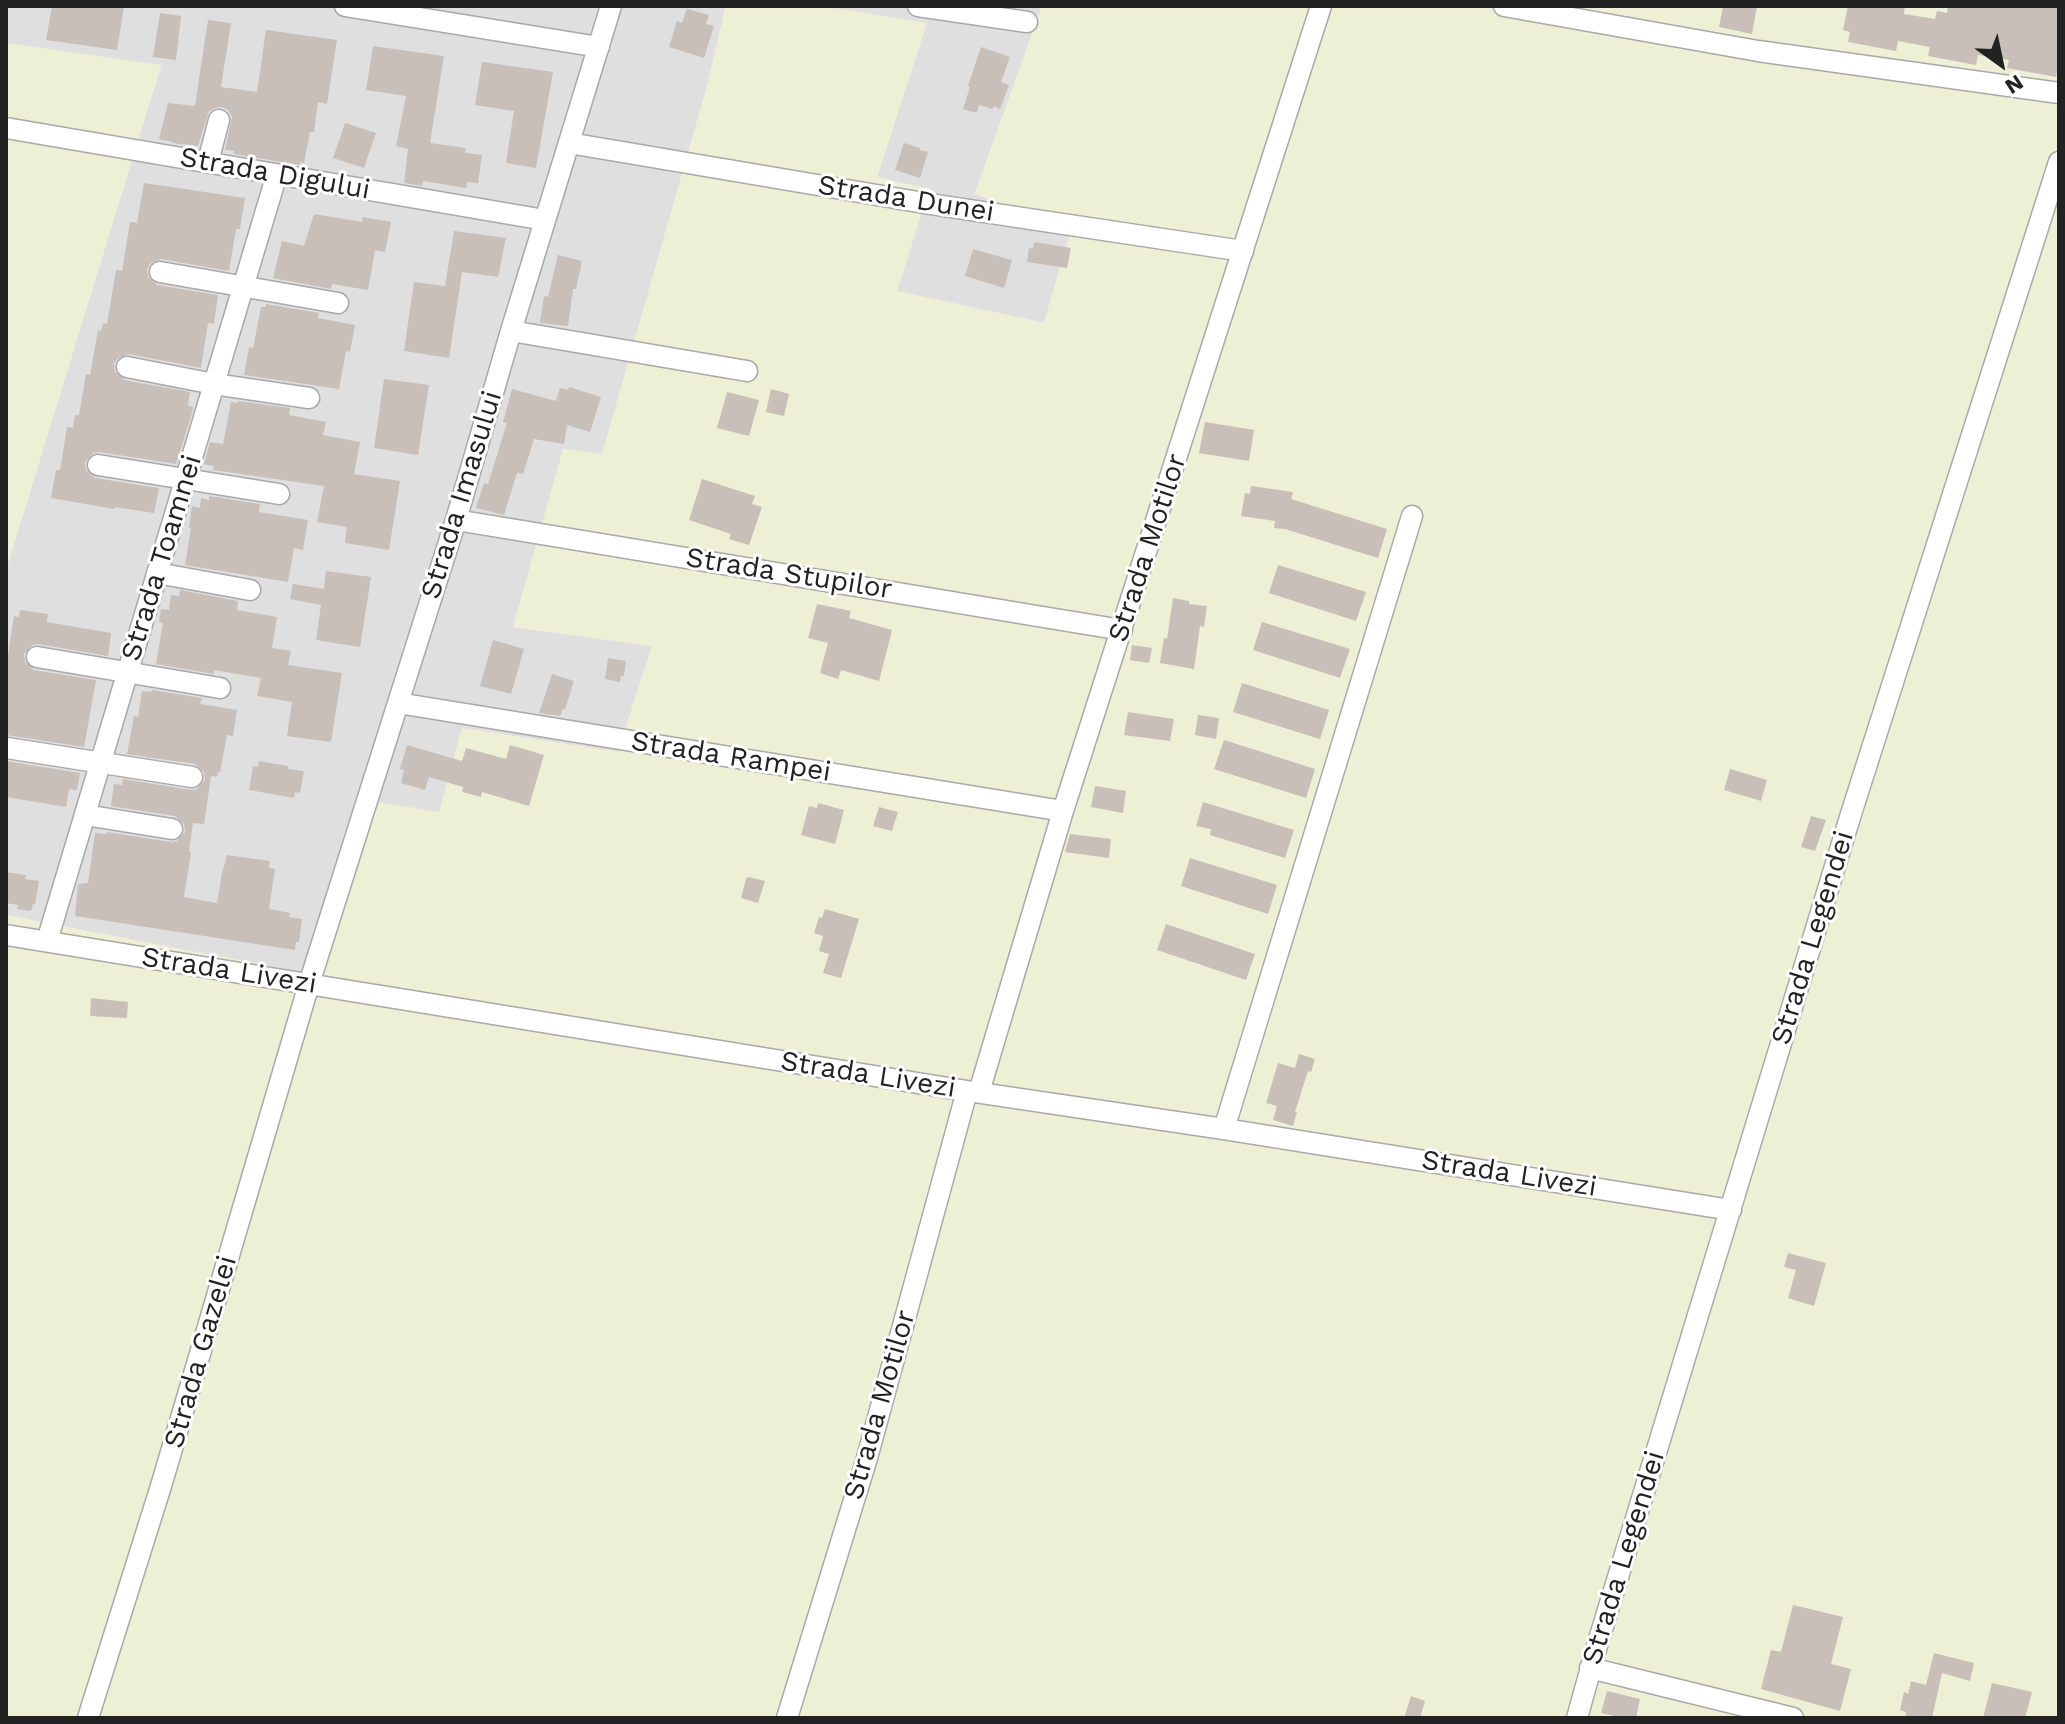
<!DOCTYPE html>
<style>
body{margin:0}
#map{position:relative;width:2065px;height:1724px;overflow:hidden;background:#f2efe9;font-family:"Work Sans",sans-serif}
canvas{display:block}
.frame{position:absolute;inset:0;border:8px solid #222;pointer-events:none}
.north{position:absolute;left:1961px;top:24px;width:80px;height:80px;-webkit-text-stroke:6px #fff;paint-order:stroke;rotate:147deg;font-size:22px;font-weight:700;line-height:32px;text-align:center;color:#222}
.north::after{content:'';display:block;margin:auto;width:28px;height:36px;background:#222;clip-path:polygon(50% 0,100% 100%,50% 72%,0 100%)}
</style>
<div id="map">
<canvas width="2065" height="1724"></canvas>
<div class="frame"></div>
<div class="north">N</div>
</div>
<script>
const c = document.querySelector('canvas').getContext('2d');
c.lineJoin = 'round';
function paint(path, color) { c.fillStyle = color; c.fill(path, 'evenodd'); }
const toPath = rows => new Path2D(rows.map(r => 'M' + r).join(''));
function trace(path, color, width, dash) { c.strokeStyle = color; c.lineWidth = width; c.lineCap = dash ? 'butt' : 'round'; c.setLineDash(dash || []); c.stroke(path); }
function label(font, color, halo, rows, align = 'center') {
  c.font = font + ' "Work Sans",sans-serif'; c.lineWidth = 6; c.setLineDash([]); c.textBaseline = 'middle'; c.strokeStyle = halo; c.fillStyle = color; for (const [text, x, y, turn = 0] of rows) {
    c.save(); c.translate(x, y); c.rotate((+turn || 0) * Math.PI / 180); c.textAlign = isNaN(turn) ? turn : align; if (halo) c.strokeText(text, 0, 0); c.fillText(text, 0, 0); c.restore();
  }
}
const residential = toPath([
 [6,6,726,6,706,90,602,455,564,449,513,627,652,646,618,752,462,728,439,813,319,976,6,915,6,570,161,66,6,43],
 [819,6,1042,6,975,193,1071,230,1044,323,897,291,929,189,877,177,926,23]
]);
const farmland = toPath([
 [726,6,819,6,927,23,877,177,929,189,897,291,1044,323,1071,230,975,194,1042,6,2059,6,2059,1718,6,1718,6,916,319,975,378,802,439,812,462,728,618,752,652,646,513,627,563,449,602,454,706,90],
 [6,43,161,65,6,570]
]);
const building = toPath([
 [52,6,124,6,117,50,46,40],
 [1723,6,1757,6,1752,34,1719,27],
 [1848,6,1905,6,1904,14,1935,19,1937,11,1947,13,1948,6,2059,6,2059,60,2056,77,2007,68,2009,60,1978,55,1976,65,1928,56,1930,47,1898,41,1896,51,1848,42,1850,32,1843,30],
 [687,9,709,15,706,24,714,26,704,58,669,47,677,21,682,23],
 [160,13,181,16,176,60,153,57],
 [208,20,231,23,221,87,257,92,266,30,337,40,327,104,318,102,314,132,310,132,304,163,300,162,300,165,234,154,234,151,225,150,232,117,228,110,222,107,215,108,209,111,198,146,172,143,173,142,159,139,168,103,195,106],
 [373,46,444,56,430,143,466,148,465,153,482,155,478,183,467,182,466,188,423,181,422,186,404,183,408,149,396,146,406,96,366,90],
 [981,47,1010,57,1001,82,1009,85,1000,109,994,106,993,109,979,105,977,113,963,109,970,87,968,86],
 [482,62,553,72,536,168,506,163,514,111,475,105],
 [345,123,376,133,364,168,333,158],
 [904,143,920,148,919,150,928,152,920,178,895,170],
 [144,183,245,198,240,229,236,229,229,271,161,259,151,263,147,269,148,277,157,285,218,295,214,324,208,323,201,368,129,354,118,358,114,364,115,372,124,380,190,392,188,406,193,407,192,413,176,464,99,452,93,453,85,462,86,470,95,478,159,488,154,513,115,507,114,509,51,498,56,470,60,470,67,427,73,428,75,415,79,415,86,374,90,375,98,330,101,331,103,323,107,324,116,270,122,271,130,222,137,223],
 [314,214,362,222,363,217,391,222,385,252,375,250,368,290,332,284,331,289,273,278,282,241,304,246],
 [454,231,506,238,498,277,462,272,449,358,404,351,414,282,445,286],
 [1034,242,1071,248,1067,268,1027,262,1029,248,1033,249],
 [973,249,1012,260,1004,288,965,276],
 [558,255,582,261,576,289,573,289,568,326,540,323,544,296,548,297],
 [266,304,319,313,318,318,355,325,350,352,346,351,339,389,244,375,249,347,253,348,261,307,265,307],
 [384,379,429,385,418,455,374,448],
 [569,387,601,397,590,432,567,425,564,444,534,439,523,474,517,473,504,515,476,508,484,483,488,484,507,423,503,422,512,389,556,401,560,388,568,390],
 [771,389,789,394,784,416,766,412],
 [727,392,759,400,749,436,717,428],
 [238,401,290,408,289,415,326,422,323,435,360,442,354,474,400,481,389,550,345,543,347,527,317,522,324,486,213,470,214,466,204,464,210,442,223,444,231,402,238,403],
 [1205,422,1254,430,1249,461,1199,453],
 [702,479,755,496,752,504,762,507,749,545,729,539,731,534,689,520],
 [1251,486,1293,492,1291,499,1387,529,1378,558,1285,529,1274,528,1275,521,1241,516,1245,493,1250,494],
 [209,496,260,504,259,512,308,520,303,550,294,548,288,582,185,565,191,528,189,528,192,506,200,508,201,498,209,500],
 [1278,565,1366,592,1356,621,1269,593],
 [326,571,371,577,360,647,316,640,321,605,290,599,293,584,324,589],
 [180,590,238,601,237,610,277,617,272,648,291,651,288,665,342,673,331,742,287,736,292,702,257,696,261,678,214,670,214,674,156,664,163,623,159,622,161,609,169,610,171,595,179,596],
 [1173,598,1189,601,1189,604,1207,606,1204,627,1200,626,1194,669,1160,663,1164,638,1167,639],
 [817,604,851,611,849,618,892,630,879,681,841,670,838,679,820,673,828,643,808,638],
 [20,610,48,614,47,622,111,633,108,656,38,644,32,645,24,654,25,662,34,670,96,680,84,747,6,735,6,668,14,616,19,617],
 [1262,622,1350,649,1340,678,1253,650],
 [493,640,524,649,511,694,480,686],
 [1132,645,1152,648,1149,663,1130,660],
 [608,658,626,661,624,676,621,675,620,682,605,679],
 [552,674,574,681,565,709,563,709,560,716,539,713],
 [1242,683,1329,710,1320,739,1233,712],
 [152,690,202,698,200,704,237,710,233,736,227,735,220,772,218,772,217,777,211,776,204,824,193,823,189,851,191,852,184,897,217,903,222,873,227,855,270,861,269,868,275,869,269,909,290,913,289,917,302,919,299,942,296,942,295,950,75,916,78,884,88,883,95,833,106,834,107,832,171,842,177,841,185,832,184,824,175,816,111,806,114,784,122,785,123,779,191,790,197,789,205,780,204,772,195,764,127,754,134,716,138,717,142,691,151,692],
 [1128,712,1174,719,1170,741,1124,735],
 [1198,715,1219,718,1216,739,1195,735],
 [1224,740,1315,769,1306,798,1214,769],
 [407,745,462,761,466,748,506,759,510,745,544,755,529,806,482,792,481,797,462,792,463,787,429,777,425,790,401,783,404,770,400,769],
 [6,761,80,773,77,790,69,789,66,807,6,797],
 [259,761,288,766,288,769,304,771,300,793,295,792,294,798,249,790,253,766,258,767],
 [1730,769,1767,780,1761,801,1724,790],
 [1095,786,1126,791,1123,813,1091,807],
 [1203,802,1294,830,1285,858,1210,835,1211,829,1196,826],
 [818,803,844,810,835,844,801,835,809,806,817,808],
 [879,807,898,812,892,831,873,826],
 [1811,816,1826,820,1815,851,1801,847],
 [1070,834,1111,839,1109,858,1065,852],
 [1190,858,1277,885,1268,914,1181,886],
 [6,872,26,875,25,879,39,881,35,904,33,904,31,911,17,909,18,905,6,903],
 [748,877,765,881,758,903,741,898,746,879],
 [825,909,859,919,841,978,823,973,829,954,819,951,823,936,814,933,819,917,822,918],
 [1166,924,1255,954,1246,980,1157,950],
 [91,998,128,1002,127,1018,90,1016],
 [1299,1054,1315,1059,1311,1072,1308,1071,1295,1112,1297,1112,1293,1126,1273,1120,1277,1106,1266,1103,1278,1063,1295,1068],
 [1788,1253,1826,1263,1814,1306,1788,1298,1796,1270,1784,1267],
 [1793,1605,1843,1617,1831,1664,1851,1669,1840,1711,1761,1689,1771,1650,1781,1652],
 [1934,1653,1974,1663,1970,1681,1942,1673,1932,1718,1905,1718,1906,1712,1900,1710,1904,1692,1908,1694,1911,1681,1926,1685],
 [1992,1683,2032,1692,2025,1718,1983,1718],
 [1607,1691,1640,1699,1636,1718,1624,1718,1601,1713],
 [1411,1696,1425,1701,1420,1718,1404,1718]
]);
const minor = toPath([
 [345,6,599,47],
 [918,6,1027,22],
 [1504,6,1758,51,2059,93],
 [6,128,545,220],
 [569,143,930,204,1243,251],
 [208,162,219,120],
 [160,272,338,303],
 [511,331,747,371],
 [127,367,214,384,309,398],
 [98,465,279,494],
 [456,520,1122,630],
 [157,573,250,590],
 [37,657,220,688],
 [398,703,1063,811],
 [7,748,192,777],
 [85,815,172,829],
 [6,935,967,1091,1224,1129,1731,1210],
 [47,941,277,174],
 [979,1092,1063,811,1321,6],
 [1224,1129,1412,516],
 [1590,1668,1793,1718],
 [88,1718,161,1486,309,984,456,520,511,331,611,6],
 [787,1718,867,1458,967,1091],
 [1577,1718,1597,1646,1851,814,2059,162]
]);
const streetNames = [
 ["Strada Digului",275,174,10],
 ["Strada Dunei",906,199,9],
 ["Strada Imasului",462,495,-73],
 ["Strada Motilor",1148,548,-72],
 ["Strada Toamnei",162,558,-73],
 ["Strada Stupilor",789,574,9],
 ["Strada Rampei",731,757,9],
 ["Strada Legendei",1813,938,-73],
 ["Strada Livezi",229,971,9],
 ["Strada Livezi",868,1075,9],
 ["Strada Livezi",1509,1174,9],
 ["Strada Gazelei",201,1352,-74],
 ["Strada Motilor",880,1405,-74],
 ["Strada Legendei",1624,1558,-73]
];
paint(residential, '#e0dfdf');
paint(farmland, '#eef0d5');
paint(building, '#c7bfb8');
trace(minor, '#a9a9a9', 23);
trace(minor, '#fff', 20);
label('28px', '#222', '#fff', streetNames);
</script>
